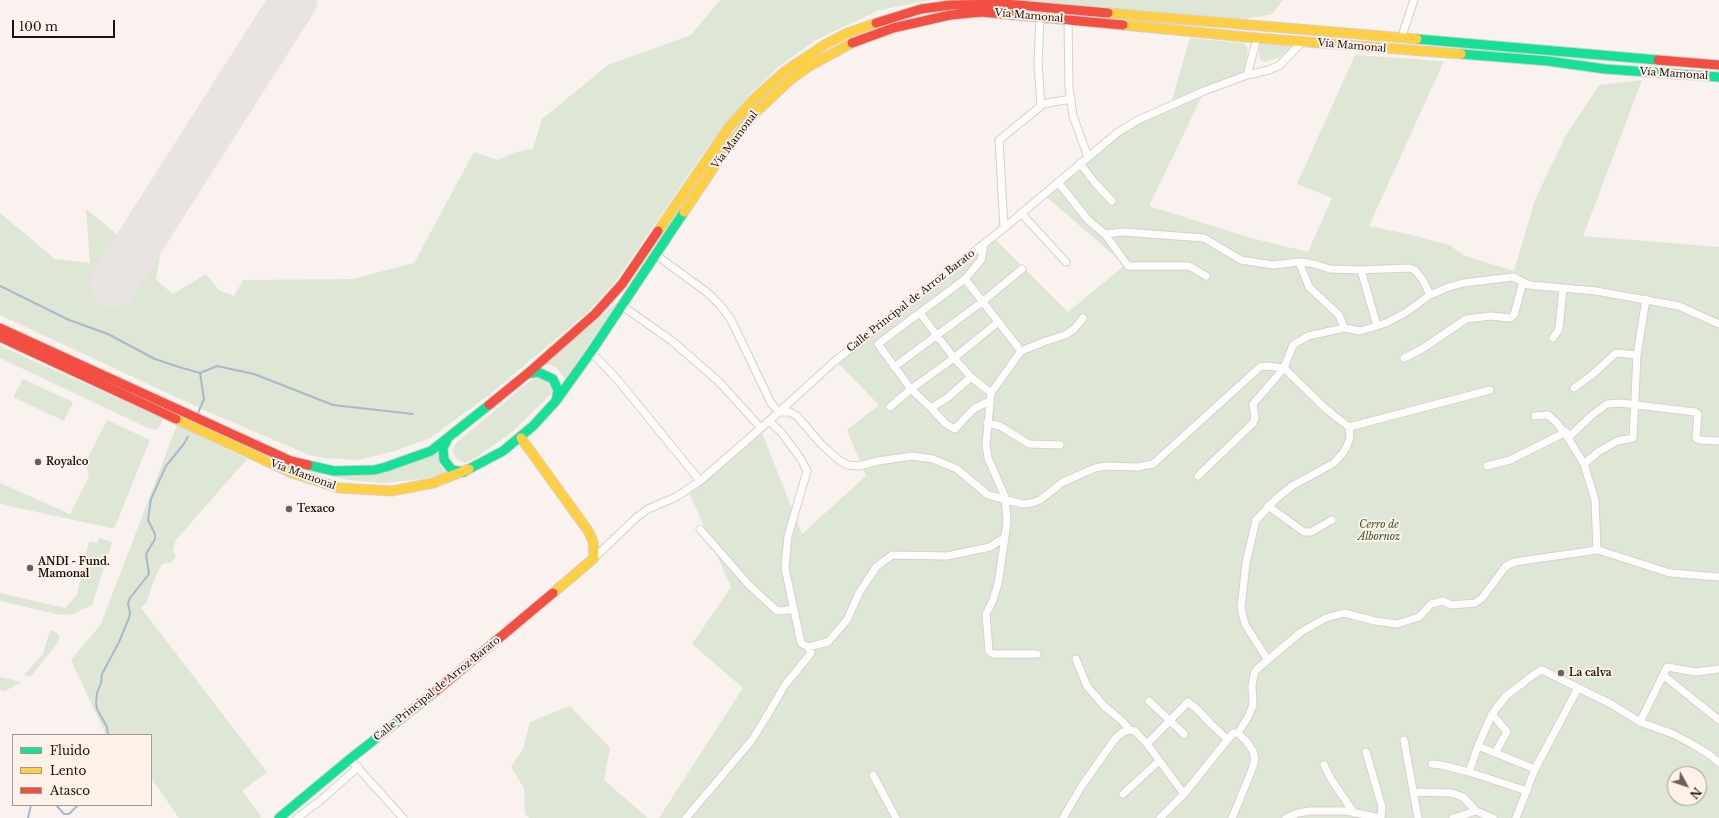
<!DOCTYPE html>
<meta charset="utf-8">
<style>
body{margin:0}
#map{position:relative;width:1719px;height:818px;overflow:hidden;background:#f9f2ee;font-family:"Libre Baskerville",serif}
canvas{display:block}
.legend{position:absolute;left:12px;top:734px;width:140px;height:72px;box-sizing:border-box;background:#fdf1ea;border:1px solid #a39892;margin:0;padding:5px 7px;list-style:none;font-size:12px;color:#1c120d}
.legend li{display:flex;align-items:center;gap:8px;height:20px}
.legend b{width:20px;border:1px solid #a39892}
.north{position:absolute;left:1667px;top:766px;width:40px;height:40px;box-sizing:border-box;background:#fdf1ea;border:1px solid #a39892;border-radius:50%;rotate:130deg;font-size:11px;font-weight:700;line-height:16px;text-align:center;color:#1c120d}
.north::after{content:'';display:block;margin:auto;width:14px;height:18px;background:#69605c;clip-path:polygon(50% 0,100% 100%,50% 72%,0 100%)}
.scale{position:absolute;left:12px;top:20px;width:103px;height:18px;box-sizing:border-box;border:2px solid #1c120d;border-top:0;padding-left:5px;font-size:12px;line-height:14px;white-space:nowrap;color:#1c120d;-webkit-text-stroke:3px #fdf1ea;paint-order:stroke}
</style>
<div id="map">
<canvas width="1719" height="818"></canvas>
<ul class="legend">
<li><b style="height:5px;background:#16e098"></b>Fluido</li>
<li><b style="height:5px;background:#ffcf43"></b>Lento</li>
<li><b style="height:5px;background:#f24e42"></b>Atasco</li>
</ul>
<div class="north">N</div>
<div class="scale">100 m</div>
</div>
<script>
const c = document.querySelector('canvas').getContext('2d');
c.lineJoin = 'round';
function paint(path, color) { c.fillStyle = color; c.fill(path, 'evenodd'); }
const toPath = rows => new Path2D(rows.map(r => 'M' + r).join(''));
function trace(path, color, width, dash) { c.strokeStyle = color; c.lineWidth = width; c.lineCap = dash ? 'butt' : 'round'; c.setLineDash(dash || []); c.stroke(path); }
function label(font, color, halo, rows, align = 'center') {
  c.font = font + ' "Libre Baskerville",serif'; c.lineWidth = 4; c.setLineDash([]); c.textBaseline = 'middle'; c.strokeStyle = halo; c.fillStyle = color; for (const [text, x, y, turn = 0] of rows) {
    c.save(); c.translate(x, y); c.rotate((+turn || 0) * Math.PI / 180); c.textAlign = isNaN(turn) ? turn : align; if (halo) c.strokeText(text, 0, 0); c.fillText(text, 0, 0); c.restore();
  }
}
const green = toPath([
 [720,0,932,0,879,10,816,40,781,65,751,93,705,151,616,281,588,312,489,395,430,438,392,452,357,460,325,458,309,455,206,411,0,315,0,213,55,259,90,263,86,209,124,240,160,257,156,280,173,294,206,274,219,290,234,296,243,280,353,279,414,263,474,152,498,160,516,152,533,149,542,119,608,65,691,35],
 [1004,0,1283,0,1272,14,1245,19],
 [1190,38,1243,43,1248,48,1244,72,1171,103],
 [1260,42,1296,45,1281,57,1265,62,1260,59,1259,52],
 [1355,55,1444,61,1369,226,1412,235,1449,245,1465,256,1514,271,1535,200,1565,137,1599,85,1642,80,1583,236,1719,247,1719,818,659,818,743,688,692,644,731,587,687,488,760,428,802,534,866,476,847,430,879,405,833,358,992,236,1068,312,1125,265,1042,193,1117,132,1204,92,1149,206,1251,238,1308,252,1332,198,1297,184],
 [1675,774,1699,774,1699,798,1675,798],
 [619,301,565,379,556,367,545,363],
 [0,346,162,418,161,425,156,430,150,429,0,358],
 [538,378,545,378,553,387,551,394,512,432,477,457,465,463,457,459,452,451,456,443,530,381],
 [23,379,73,402,64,421,13,397],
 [107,420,150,440,115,527,111,528,0,504,0,483,70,514,89,476,85,463],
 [177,425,247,459,176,540,173,550,176,557,171,562,162,564,153,582,147,602,141,608,267,772,242,791,261,816,260,818,179,818,151,778,151,735,106,735,71,660,101,624],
 [437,449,440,466,448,473,423,479,383,483,349,480,292,468,351,474],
 [99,538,112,542,92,605,73,614,61,615,0,601,0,593,65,608,77,595,89,541,97,543],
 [50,630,56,632,60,637,57,644,30,677,24,675,43,654],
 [0,677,22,682,5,691,0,690],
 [570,706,610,748,604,780,648,818,529,818,525,814,524,788,511,767,523,749,530,722]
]);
const stream = toPath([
 [0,286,69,320,108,334,155,359,179,367,200,373,217,366,254,374,333,405,413,414],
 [198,413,204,399,200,373],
 [108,735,107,727,97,709,96,703,97,693,101,683,102,674,119,642,129,618,130,613,128,603,130,598,149,574,146,554,155,539,155,534,148,520,151,499,166,466,183,445,188,437],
 [56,805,64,814,69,814,78,805],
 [28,818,31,805]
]);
const runway = toPath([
 [113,284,294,0]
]);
const street = toPath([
 [1068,19,1069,87,1073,116,1088,157],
 [1401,39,1414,0],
 [1247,75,1257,38],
 [1042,104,1071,99],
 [1080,163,1095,183,1112,201],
 [1058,182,1088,220,1105,234,1123,232,1204,238,1241,260,1273,265,1299,262,1310,263,1330,269,1361,270,1409,268,1415,270,1424,282,1430,295],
 [1021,213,1066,262],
 [1004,228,999,140,1041,106,1038,64,1040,16],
 [1105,234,1128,266,1189,266,1206,276],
 [656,255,708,293,720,305,730,318,737,332,771,403,779,412,790,412,797,416,821,444,840,461,848,465,859,466,878,461,912,456,933,459,957,469,988,495,1023,504,1032,503,1040,500,1063,482,1095,468,1106,466,1137,467,1153,464,1260,367,1267,366,1284,368,1326,409,1349,427,1350,437,1347,446,1343,453,1334,463,1292,486,1277,498,1256,520,1246,563,1241,608,1245,624,1267,659],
 [1299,262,1309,287,1339,315,1344,328],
 [1361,270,1377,326],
 [965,279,1021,351],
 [621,305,672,341,694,360,719,382,761,428],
 [920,313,954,358,971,377,991,393],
 [1553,338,1559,329,1563,288],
 [591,352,617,379,700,481],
 [1404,358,1422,349,1466,319,1491,316,1510,318,1514,315,1523,282],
 [894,367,982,302,1022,269],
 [971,377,947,398,931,408,911,389,878,344,965,279,981,260,984,244],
 [1574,388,1593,374,1616,353,1637,355],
 [890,407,911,389,954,358,997,323],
 [931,408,946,424,955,429,964,419,975,408,990,401],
 [1535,416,1548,415,1556,422,1567,436],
 [987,423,1000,426,1029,444,1060,445],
 [1349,427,1490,390],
 [1584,464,1598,452,1617,441,1633,438,1637,355,1646,299],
 [1487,466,1510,460,1566,432],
 [1198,476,1253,423,1255,418,1253,404,1284,368,1293,345,1308,336,1344,328,1360,331,1386,323,1405,313,1430,295,1449,287,1463,283,1513,277,1529,285,1596,291,1679,306,1719,324],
 [1268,506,1304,532,1311,532,1332,520],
 [700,529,748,584,776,610,780,611,793,609],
 [1005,537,998,584,993,600,986,614,989,651,993,654,1037,654],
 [1598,550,1670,573,1719,577],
 [594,558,637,517,648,509,676,497,700,481,769,421,835,361,1004,228,1117,133,1138,120,1204,91,1247,75,1269,70,1280,65,1302,42],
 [808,647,828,642,847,620,859,593,876,567,892,555,947,556,990,547,1005,537,1007,521,1005,497,988,458,986,445,991,393,1021,351,1046,341,1065,335,1074,329,1083,318],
 [1076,659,1087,686,1104,706,1121,720,1130,730,1135,731,1147,744,1184,794],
 [1663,675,1719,720],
 [1149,701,1184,734],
 [1492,714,1507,732,1495,753],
 [1640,722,1667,667,1696,672,1719,669],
 [1238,733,1248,717,1253,705,1252,686,1254,674,1256,670,1301,632,1326,618,1344,613,1375,621,1397,624,1419,617,1431,604,1443,601,1451,605,1475,603,1482,598,1506,566,1514,562,1597,550,1595,500,1584,464,1568,438,1592,415,1607,404,1620,403,1695,412,1698,414,1696,438,1700,440,1719,441],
 [1404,740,1418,818],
 [1147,744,1188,702,1197,709,1210,723,1227,739],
 [1478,746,1535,769],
 [1366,752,1382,807,1381,818],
 [350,759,403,818],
 [1432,764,1441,765,1469,772,1527,791],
 [1324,765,1331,779,1354,813],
 [1469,772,1478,746,1492,714,1506,696,1536,673,1542,670,1611,704,1640,722,1673,734,1692,744,1710,755,1719,763],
 [873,775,896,818],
 [1414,792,1452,793,1463,797,1476,811],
 [1123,794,1159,761],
 [297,818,321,800,358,767],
 [686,818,752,740,768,714,785,685,811,653,808,647,801,643,785,568,788,536,807,471,801,459,781,432,769,421],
 [1063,818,1081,787,1115,739,1123,732,1130,730],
 [1160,818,1184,794,1233,733,1238,733,1247,742,1253,751,1255,760,1251,772,1232,818],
 [1286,818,1298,813,1309,811,1346,811,1381,818],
 [1453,818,1476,811,1493,818],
 [1516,818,1535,769,1578,688]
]);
const fast = toPath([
 [1417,39,1658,60],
 [1461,54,1548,61,1605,69,1719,77],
 [527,374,538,372,553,379,558,390,556,401],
 [448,438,443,448,444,460,452,470,464,472],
 [308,465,334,471,374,470,386,467,431,451,489,405],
 [469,469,503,451,533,426,556,401,591,352,684,212],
 [279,818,350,759,436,691]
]);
const slow = toPath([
 [1108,13,1417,39],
 [1123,25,1257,38,1461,54],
 [684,212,722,155,755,113,790,80,808,67,852,43],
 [658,231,729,127,756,97,785,71,826,44,845,34,876,23],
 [176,419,292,473,339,488,392,491,433,483,469,469],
 [521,438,589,532,593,542,594,558,553,593]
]);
const jam = toPath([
 [876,23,921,9,951,5,1006,4,1108,13],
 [852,43,893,28,950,15,981,12,1123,25],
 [1658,60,1719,65],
 [0,328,291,461,308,465],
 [0,337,176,419],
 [489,405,527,374,595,314,622,284,658,231],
 [436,691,553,593]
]);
const markers = [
 [38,462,4,"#69605c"],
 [289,509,4,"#69605c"],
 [30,568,4,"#69605c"],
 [1561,673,4,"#69605c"]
];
const streetNames = [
 ["Vía Mamonal",1029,16,5],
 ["Vía Mamonal",1352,46,5],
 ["Vía Mamonal",1674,74,4],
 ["Vía Mamonal",735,140,-53],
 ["Calle Principal de Arroz Barato",911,301,-38],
 ["Vía Mamonal",303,475,20],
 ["Calle Principal de Arroz Barato",437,689,-39]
];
const poiNames = [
 ["Royalco",46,462],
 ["Texaco",297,509],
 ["ANDI - Fund.",38,562],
 ["Mamonal",38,574],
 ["La calva",1569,673]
];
const parkNames = [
 ["Cerro de",1379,525],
 ["Albornoz",1379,537]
];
paint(green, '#dee6d6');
trace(stream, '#a6bacc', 2);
trace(runway, '#e9e4e1', 47);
trace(street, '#d8d0ca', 9);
trace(fast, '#d8d0ca', 11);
trace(slow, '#d8d0ca', 11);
trace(jam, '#d8d0ca', 11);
trace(street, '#fefdfc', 7);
trace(fast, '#16e098', 9);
trace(slow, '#ffcf43', 9);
trace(jam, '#f24e42', 9);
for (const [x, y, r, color] of markers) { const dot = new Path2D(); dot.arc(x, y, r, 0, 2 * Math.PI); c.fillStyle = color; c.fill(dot); trace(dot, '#fdf1ea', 1.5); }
label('10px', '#1c120d', '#fdf1ea', streetNames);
label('bold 10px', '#1c120d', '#fdf1ea', poiNames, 'left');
label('italic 10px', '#315426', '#fdf1ea', parkNames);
</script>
